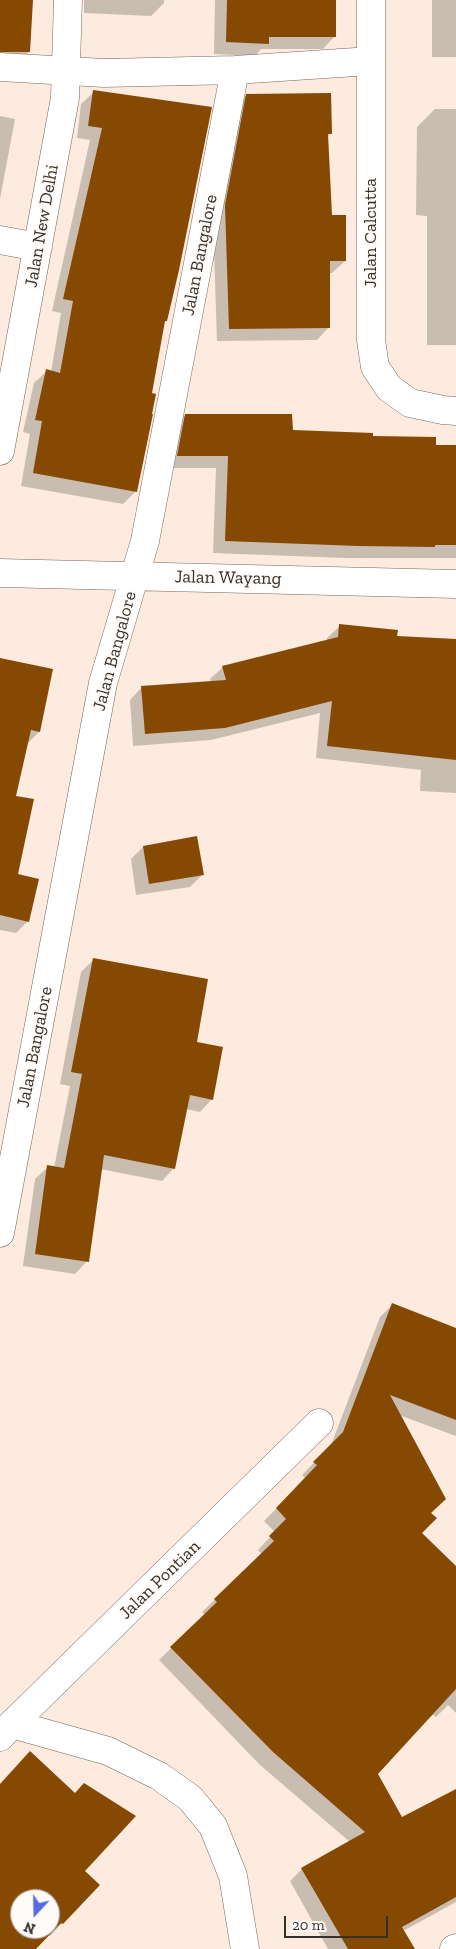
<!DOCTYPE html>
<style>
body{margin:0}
#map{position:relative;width:456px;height:1949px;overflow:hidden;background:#fcebde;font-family:"Zilla Slab",serif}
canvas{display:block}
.north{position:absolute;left:10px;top:1889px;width:50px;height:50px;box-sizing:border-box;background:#fefbf8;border:1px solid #aeaaa6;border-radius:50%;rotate:201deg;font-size:14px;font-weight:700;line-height:20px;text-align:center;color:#36302b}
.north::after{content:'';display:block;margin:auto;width:18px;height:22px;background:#536de2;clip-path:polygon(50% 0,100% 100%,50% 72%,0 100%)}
.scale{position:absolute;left:284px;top:1916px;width:104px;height:22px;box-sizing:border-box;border:2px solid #36302b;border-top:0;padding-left:6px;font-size:15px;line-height:18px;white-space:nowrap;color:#36302b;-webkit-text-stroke:4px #fefbf8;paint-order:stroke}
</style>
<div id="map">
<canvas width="456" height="1949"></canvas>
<div class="north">N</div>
<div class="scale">20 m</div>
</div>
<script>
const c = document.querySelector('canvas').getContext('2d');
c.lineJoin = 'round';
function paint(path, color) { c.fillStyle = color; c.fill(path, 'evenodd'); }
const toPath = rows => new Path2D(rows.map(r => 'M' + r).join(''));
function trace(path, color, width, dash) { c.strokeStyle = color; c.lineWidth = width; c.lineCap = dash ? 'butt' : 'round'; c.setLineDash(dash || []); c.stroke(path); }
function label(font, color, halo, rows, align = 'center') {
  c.font = font + ' "Zilla Slab",serif'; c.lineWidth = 5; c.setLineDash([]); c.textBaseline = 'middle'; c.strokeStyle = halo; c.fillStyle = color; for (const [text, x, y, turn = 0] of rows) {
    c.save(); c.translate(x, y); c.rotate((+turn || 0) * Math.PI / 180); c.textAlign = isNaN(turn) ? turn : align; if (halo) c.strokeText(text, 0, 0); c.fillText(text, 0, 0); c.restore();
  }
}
const shadow = toPath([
 [0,0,32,0,29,52,13,68,0,68],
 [84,0,164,0,164,3,151,16,84,13],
 [215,0,334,0,335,36,323,49,261,49,255,56,214,54],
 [432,0,456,0,456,57,432,57],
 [94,92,166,321,164,323,151,394,136,491,123,504,21,486,30,434,23,432,34,383,47,371,51,372,61,313,52,311,90,140,77,138,81,104],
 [247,95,331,133,327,137,330,216,345,261,332,273,328,273,329,327,317,340,217,341,213,219,234,108],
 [435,109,456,109,456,345,427,345,427,216,416,215,417,127],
 [0,116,15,119,0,199],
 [186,415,291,431,372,438,435,446,456,446,456,558,345,558,213,553,216,468,165,468,173,427],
 [340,626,396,637,456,640,456,793,420,791,421,770,316,758,320,713,211,740,133,746,130,700,142,687,211,683,210,679,223,667,327,641,327,638],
 [0,659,39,732,26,745,14,797,16,875,28,921,16,933,0,930],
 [143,847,202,875,190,887,136,895,131,859],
 [94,959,196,1043,212,1099,200,1112,186,1109,174,1168,162,1181,100,1169,87,1261,75,1274,23,1266,35,1179,48,1167,54,1168,70,1086,60,1084,81,972],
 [392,1305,456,1329,456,1436,399,1415,430,1513,420,1533,456,1567,456,1713,448,1705,436,1717,432,1714,376,1774,401,1818,456,1790,456,1902,403,1931,412,1949,328,1949,290,1881,302,1869,350,1842,260,1765,159,1660,205,1615,202,1612,262,1554,258,1550,275,1532,264,1521,306,1479,302,1475,331,1445,380,1317],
 [0,1785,98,1885,50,1936,48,1935,34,1949,0,1949],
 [20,1899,50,1899,50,1929,20,1929]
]);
const building = toPath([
 [0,0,33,0,30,52,0,52],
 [227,0,336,0,336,37,269,37,269,44,226,42],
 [93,90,212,107,179,270,167,321,165,321,152,393,156,394,152,414,153,414,137,492,33,473,42,421,35,420,46,369,60,373,73,301,63,299,102,128,88,126],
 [331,93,332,134,328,134,332,215,346,215,346,261,330,261,330,328,229,329,225,205,246,94],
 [185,414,292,414,293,430,373,433,373,436,436,437,436,445,456,445,456,545,435,545,435,547,358,546,225,541,228,456,177,456],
 [339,624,398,630,397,636,456,639,456,760,327,746,332,701,225,728,145,734,141,686,226,680,222,666,338,637],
 [0,658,53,669,40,732,31,730,16,796,34,799,18,874,39,879,29,922,0,915],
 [197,836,204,875,149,884,143,846],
 [93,958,208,979,197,1042,223,1047,213,1100,190,1095,175,1169,104,1155,89,1262,35,1254,47,1165,64,1168,82,1074,71,1072],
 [392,1303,456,1328,456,1420,390,1395,446,1499,431,1513,437,1518,422,1533,456,1566,456,1689,378,1774,402,1817,456,1789,456,1897,402,1927,415,1949,348,1949,301,1868,365,1832,273,1752,170,1647,217,1602,214,1599,274,1541,269,1536,286,1519,276,1508,317,1465,313,1462,343,1432],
 [30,1751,75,1793,84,1783,136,1816,85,1871,100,1885,63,1924,61,1923,36,1949,0,1949,0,1784],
 [20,1899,50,1899,50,1929,20,1929]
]);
const street = toPath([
 [371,0,371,340,375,367,389,388,410,403,443,410,456,411],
 [0,67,104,73,235,70,371,61],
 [0,240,38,247],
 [0,451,65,98,68,0],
 [0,573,456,584],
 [0,1233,103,683,145,541,235,70],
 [245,1949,233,1876,213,1826,190,1798,159,1776,108,1751,12,1724,319,1423],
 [454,1949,456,1948]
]);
const secondary = toPath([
 [0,1737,12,1724]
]);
const streetNames = [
 ["Jalan New Delhi",42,226,-80],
 ["Jalan Calcutta",371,233,-90],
 ["Jalan Bangalore",200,255,-79],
 ["Jalan Wayang",228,578,1],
 ["Jalan Bangalore",115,651,-75],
 ["Jalan Bangalore",35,1047,-79],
 ["Jalan Pontian",160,1580,-44]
];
paint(shadow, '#0003');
paint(building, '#854902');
trace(street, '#75675c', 29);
trace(secondary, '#75675c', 29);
trace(street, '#fff', 28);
trace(secondary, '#fff', 28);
label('18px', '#36302b', '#fefbf8', streetNames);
</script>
